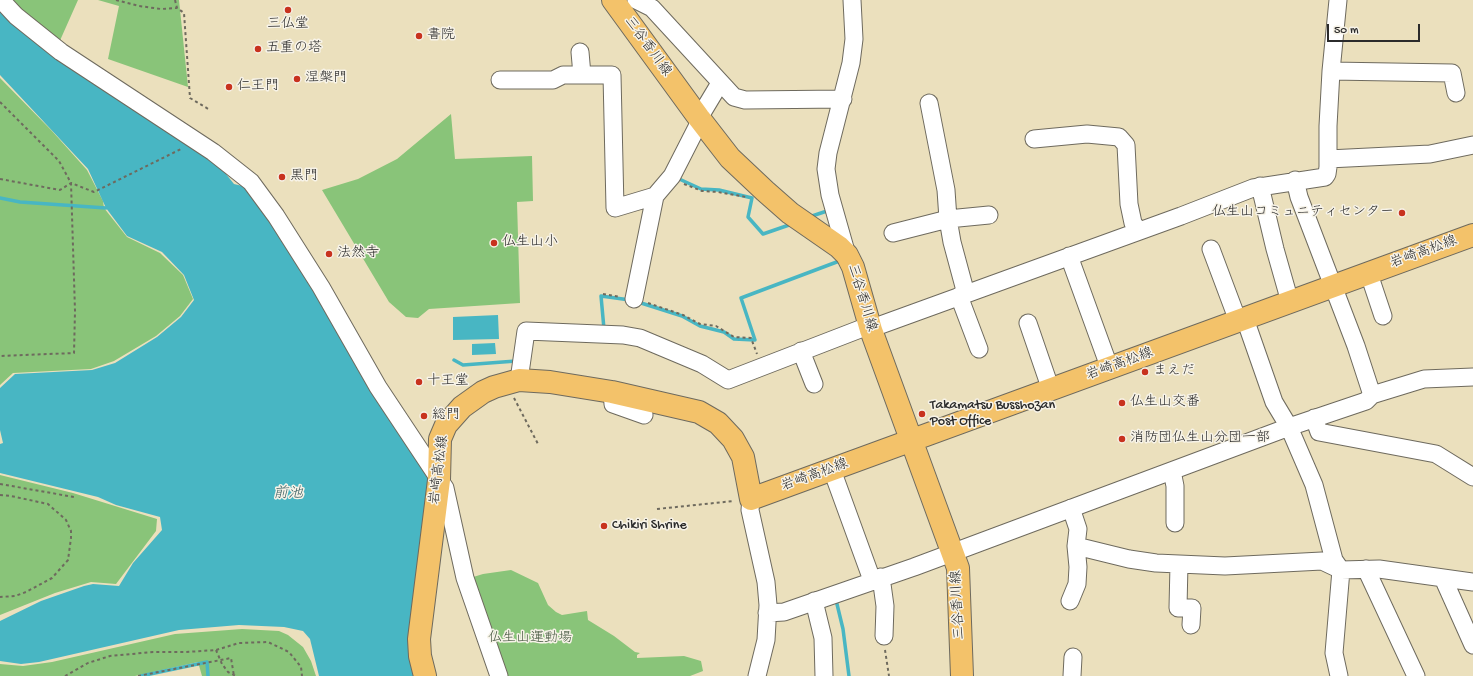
<!DOCTYPE html>
<meta charset="utf-8">
<style>
body{margin:0}
#map{position:relative;width:1473px;height:676px;overflow:hidden;background:#ebe0bd;font-family:"Gochi Hand",sans-serif}
canvas{display:block}
.scale{position:absolute;left:1327px;top:24px;width:93px;height:18px;box-sizing:border-box;border:2px solid #2b2b2b;border-top:0;padding-left:5px;font-size:12px;line-height:14px;white-space:nowrap;color:#2b2b2b;-webkit-text-stroke:3px #f7f3e8;paint-order:stroke}
</style>
<div id="map">
<canvas width="1473" height="676"></canvas>
<div class="scale">50 m</div>
</div>
<script>
const c = document.querySelector('canvas').getContext('2d');
c.lineJoin = 'round';
function paint(path, color) { c.fillStyle = color; c.fill(path, 'evenodd'); }
const toPath = rows => new Path2D(rows.map(r => 'M' + r).join(''));
function trace(path, color, width, dash) { c.strokeStyle = color; c.lineWidth = width; c.lineCap = dash ? 'butt' : 'round'; c.setLineDash(dash || []); c.stroke(path); }
function label(font, color, halo, rows, align = 'center') {
  c.font = font + ' "Gochi Hand","Klee One",sans-serif'; c.lineWidth = 3; c.setLineDash([]); c.textBaseline = 'middle'; c.strokeStyle = halo; c.fillStyle = color; for (const [text, x, y, turn = 0] of rows) {
    c.save(); c.translate(x, y); c.rotate((+turn || 0) * Math.PI / 180); c.textAlign = isNaN(turn) ? turn : align; if (halo) c.strokeText(text, 0, 0); c.fillText(text, 0, 0); c.restore();
  }
}
const green = toPath([
 [12,0,78,0,58,45],
 [98,0,179,0,188,87,108,59,119,6],
 [0,78,52,131,87,170,103,201,104,208,127,237,160,253,183,275,193,299,180,316,156,336,114,361,91,369,13,373,0,385],
 [451,114,455,159,532,156,533,201,517,202,520,303,429,309,418,318,406,317,389,302,322,190,358,179,397,159],
 [0,475,73,493,157,519,156,531,116,584,91,582,55,593,0,615],
 [511,570,538,583,548,605,556,612,562,615,587,611,588,620,614,636,635,652,640,653,637,655,637,658,684,656,701,661,703,671,690,676,503,676,470,578,483,574],
 [242,629,279,631,288,635,303,647,311,661,316,676,202,676,198,662,135,676,0,676,0,664,23,666,52,662,175,634]
]);
const water = toPath([
 [0,8,57,56,197,152,218,164,234,184,255,189,434,486,418,676,319,676,310,639,303,631,284,627,239,625,179,630,39,662,21,664,0,661,0,621,41,601,84,586,93,584,119,586,133,563,162,530,160,517,116,505,98,497,0,473,0,444,3,443,0,430,0,388,15,374,92,370,115,363,157,337,181,317,194,300,184,275,162,252,127,236,106,208,88,169,0,75],
 [498,315,499,339,453,340,453,317],
 [495,343,496,354,472,355,472,344]
]);
const stream = toPath([
 [677,178,701,189,719,190,752,198,748,217,763,234,792,224],
 [0,198,20,202,106,208],
 [809,217,830,210],
 [638,302,682,316,700,326,724,332,734,339,755,340,741,298,842,260],
 [604,329,601,296,630,300],
 [454,360,463,365,516,361],
 [836,600,843,629,849,676],
 [141,676,207,662,208,676]
]);
const path = toPath([
 [116,0,139,6,161,9,177,8],
 [175,0,177,8,184,13,190,98,210,110],
 [0,102,59,161,71,183,75,311,74,353,0,356],
 [0,179,60,190,71,183,94,192,181,149],
 [684,184,702,191,718,192,746,197],
 [603,294,620,297],
 [648,303,683,315,700,324,716,326,734,337,751,338,757,354],
 [514,398,538,444],
 [0,484,74,497],
 [0,495,11,496,48,504,66,520,71,531,71,538,68,560,52,578,26,592,15,596,0,597],
 [657,509,734,501],
 [216,650,222,664,228,672,236,676],
 [885,650,889,676],
 [65,676,88,663,110,656,153,652,186,652,216,650,239,643,268,642,289,652,301,667,302,676],
 [138,676,231,658,234,676]
]);
const minor = toPath([
 [1,0,16,16,61,52,213,152,251,182,276,216,321,287,378,387,445,488,465,578,499,676],
 [636,0,652,8,734,97,745,100,843,99],
 [580,52,582,75],
 [1331,71,1452,73,1456,93],
 [500,80,553,80,563,75,612,75,615,208,655,196,672,176,697,127,699,118,720,83],
 [929,103,946,190,948,219,952,242,966,294],
 [1034,139,1087,134,1119,137,1126,145,1129,204,1133,223,1139,231],
 [1328,159,1430,154,1473,145],
 [1295,180,1299,197,1356,346,1372,395],
 [1260,186,1275,249,1290,302],
 [893,233,948,219,989,215],
 [1211,249,1238,321],
 [847,255,830,195,826,169,828,153,851,63,854,39,852,0],
 [1069,256,1110,369],
 [1369,274,1383,316],
 [959,296,979,349],
 [634,299,655,196],
 [1245,319,1274,402,1289,427,1314,485,1334,560,1341,570],
 [1028,323,1051,390],
 [801,351,814,384],
 [519,380,526,331,623,335,640,338,702,364,728,380,868,326,875,327,1181,216,1253,188,1325,177,1327,174,1328,167,1328,126,1331,71,1338,0],
 [612,392,613,404,644,415],
 [1314,418,1319,432,1436,454,1473,477],
 [832,470,872,580],
 [1172,471,1175,486,1175,523],
 [751,499,750,510,766,582,768,605,766,640,757,676],
 [1076,546,1129,559,1156,563,1225,566,1322,561,1341,570],
 [1179,564,1178,608,1192,608,1191,625],
 [1366,569,1416,676],
 [881,577,885,606,884,636],
 [1443,578,1473,645],
 [814,601,823,638,824,676],
 [1070,601,1077,584,1078,567,1076,546,1078,529,1071,508],
 [767,613,784,612,914,567,1289,427,1366,401,1372,395,1424,379,1473,377],
 [1072,676,1073,657],
 [1339,676,1334,653,1341,570,1379,569,1473,582]
]);
const major = toPath([
 [613,0,699,118,730,158,765,191,790,213,839,247,847,255,853,267,871,330,958,568,962,676],
 [425,676,420,656,419,639,439,480,440,439,446,425,462,407,483,392,494,387,519,380,550,382,612,392,699,412,718,423,733,439,743,457,751,499,1473,235]
]);
const markers = [
 [288,10,4,"#c8321e"],
 [419,36,4,"#c8321e"],
 [258,49,4,"#c8321e"],
 [297,79,4,"#c8321e"],
 [229,87,4,"#c8321e"],
 [282,177,4,"#c8321e"],
 [1402,213,4,"#c8321e"],
 [494,243,4,"#c8321e"],
 [329,254,4,"#c8321e"],
 [1145,372,4,"#c8321e"],
 [419,382,4,"#c8321e"],
 [1122,403,4,"#c8321e"],
 [922,414,4,"#c8321e"],
 [424,416,4,"#c8321e"],
 [1122,439,4,"#c8321e"],
 [604,526,4,"#c8321e"]
];
const poiNames = [
 ["三仏堂",288,25,"center"],
 ["書院",427,36],
 ["五重の塔",266,49],
 ["涅槃門",305,79],
 ["仁王門",237,87],
 ["黒門",290,177],
 ["仏生山コミュニティセンター",1394,213,"right"],
 ["仏生山小",502,243],
 ["法然寺",337,254],
 ["まえだ",1153,372],
 ["十王堂",427,382],
 ["仏生山交番",1130,403],
 ["Takamatsu Busshozan",930,406],
 ["Post Office",930,422],
 ["総門",432,416],
 ["消防団仏生山分団一部",1130,439],
 ["Chikiri Shrine",612,526]
];
const streetNames = [
 ["三谷香川線",647,47,54],
 ["岩崎高松線",1424,253,-20],
 ["三谷香川線",861,298,73],
 ["岩崎高松線",1120,365,-20],
 ["岩崎高松線",440,470,-83],
 ["岩崎高松線",815,476,-20],
 ["三谷香川線",959,605,-93]
];
const parkNames = [
 ["仏生山運動場",530,639]
];
const waterNames = [
 ["前池",288,495]
];
paint(green, '#89c479');
paint(water, '#48b6c3');
trace(stream, '#48b6c3', 3.5);
trace(minor, '#6e6a5e', 19);
trace(major, '#6e6a5e', 24);
trace(path, '#6e6a5e', 2, [3, 3]);
trace(minor, '#fff', 17);
trace(major, '#f3c26a', 22);
for (const [x, y, r, color] of markers) { const dot = new Path2D(); dot.arc(x, y, r, 0, 2 * Math.PI); c.fillStyle = color; c.fill(dot); trace(dot, '#f7f3e8', 1.5); }
label('14px', '#2b2b2b', '#f7f3e8', poiNames, 'left');
label('14px', '#2b2b2b', '#f7f3e8', streetNames);
label('14px', '#475942', '#f7f3e8', parkNames);
label('italic 15px', '#355c60', '#f7f3e8', waterNames);
</script>
